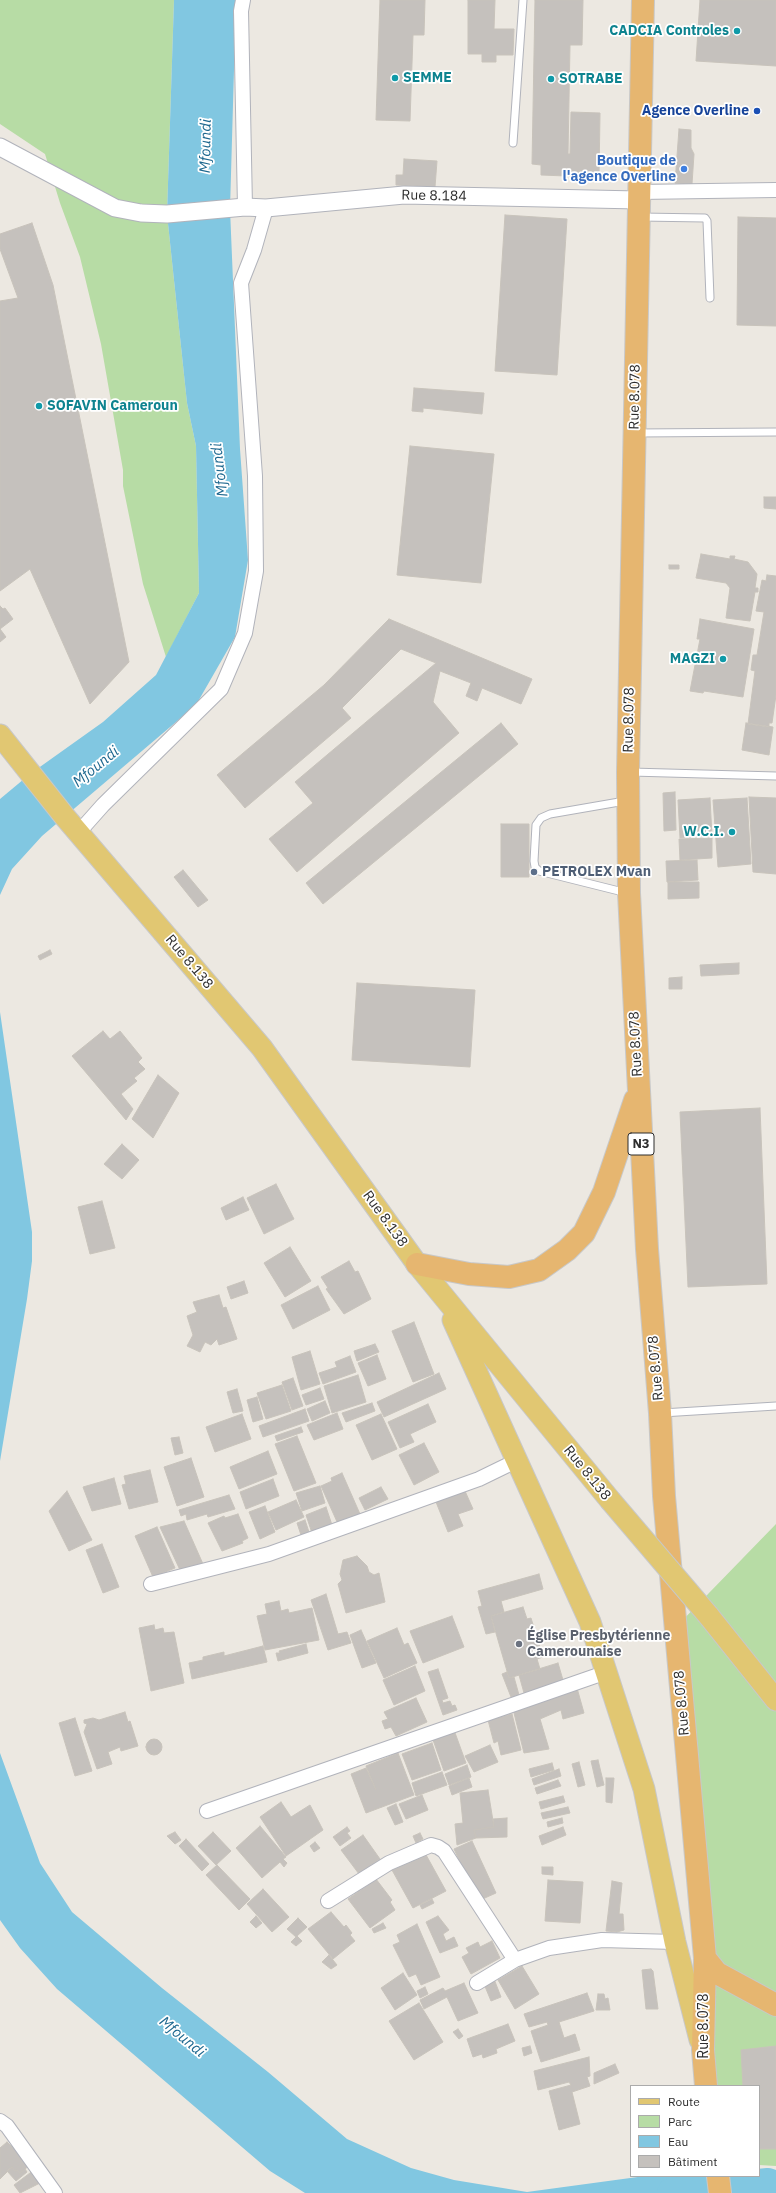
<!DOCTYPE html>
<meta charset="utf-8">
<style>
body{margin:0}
#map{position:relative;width:776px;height:2193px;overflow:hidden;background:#ece8e1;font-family:"IBM Plex Sans",sans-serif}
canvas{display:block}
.legend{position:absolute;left:630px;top:2085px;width:130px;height:92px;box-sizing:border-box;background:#fff;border:1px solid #ababab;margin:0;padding:5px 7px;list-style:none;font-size:12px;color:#2d2d2d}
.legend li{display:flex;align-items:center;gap:8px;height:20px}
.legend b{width:20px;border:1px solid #ababab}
</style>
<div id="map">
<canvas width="776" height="2193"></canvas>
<ul class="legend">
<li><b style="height:5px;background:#e1c772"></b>Route</li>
<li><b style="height:11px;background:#b7dca5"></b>Parc</li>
<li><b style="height:11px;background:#81c7e1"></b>Eau</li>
<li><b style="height:11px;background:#c5c1bd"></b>Bâtiment</li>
</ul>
</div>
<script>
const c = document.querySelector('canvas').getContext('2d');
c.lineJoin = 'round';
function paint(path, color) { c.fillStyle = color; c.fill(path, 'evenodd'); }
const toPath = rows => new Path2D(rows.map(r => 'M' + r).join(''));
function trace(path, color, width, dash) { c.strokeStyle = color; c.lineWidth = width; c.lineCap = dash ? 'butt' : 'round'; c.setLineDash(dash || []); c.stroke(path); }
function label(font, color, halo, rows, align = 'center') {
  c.font = font + ' "IBM Plex Sans",sans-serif'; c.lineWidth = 3.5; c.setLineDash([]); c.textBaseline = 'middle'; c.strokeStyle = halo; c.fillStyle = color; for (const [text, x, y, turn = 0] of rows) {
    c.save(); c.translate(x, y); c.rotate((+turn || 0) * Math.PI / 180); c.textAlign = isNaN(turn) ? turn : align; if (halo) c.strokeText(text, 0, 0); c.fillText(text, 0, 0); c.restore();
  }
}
const green = toPath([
 [0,0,174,0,167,214,187,403,196,446,199,593,166,657,143,584,123,486,123,470,101,344,80,257,60,203,45,154,0,124],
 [776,1524,776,2166,759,2165,759,2086,706,2086,675,1628]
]);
const water = toPath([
 [174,0,236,0,230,209,240,449,248,560,235,637,196,705,42,836,12,869,0,895,0,799,30,774,103,722,156,675,199,593,196,446,187,403,167,214],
 [0,1012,32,1232,32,1261,27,1299,0,1461],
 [0,1753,40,1863,72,1912,162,1988,268,2072,347,2139,411,2168,454,2180,527,2192,645,2176,718,2176,720,2193,305,2193,270,2171,57,1989,20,1948,0,1920]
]);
const river = toPath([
 [672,2193,768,2183,776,2186]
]);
const building = toPath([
 [380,0,425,0,424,35,413,35,410,121,376,120,380,0],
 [468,0,495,0,494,29,514,29,513,55,496,55,496,62,482,62,482,54,468,54,468,0],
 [535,0,583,0,582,45,570,45,568,154,570,154,571,112,600,113,599,177,569,176,569,169,566,169,566,176,541,175,541,165,532,164,535,0],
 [700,0,776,0,776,66,696,61,700,0],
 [679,129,691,130,691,148,694,154,692,184,675,183,679,129],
 [404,159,437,161,435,187,396,185,396,175,403,175,404,159],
 [505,215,567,219,557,375,495,371,505,215],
 [738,217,776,218,776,326,737,325,738,217],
 [32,223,53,285,129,662,90,704,30,569,0,591,0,301,18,298,0,249,0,234,32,223],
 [414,388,484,393,482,414,423,408,423,412,412,411,414,388],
 [410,446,494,454,481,583,397,575,410,446],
 [764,497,776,497,776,509,764,508,764,497],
 [701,554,730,559,730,556,735,556,734,559,748,562,757,574,755,588,758,588,758,592,755,592,750,621,726,618,730,588,726,583,696,578,701,554],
 [669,565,679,565,679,569,669,569,669,565],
 [767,575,776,576,776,695,772,723,769,723,769,727,748,724,755,671,751,670,753,655,757,655,764,612,756,611,762,580,766,581,767,575],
 [0,606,3,609,5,608,13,619,0,629,0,606],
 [389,619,532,679,521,704,482,688,477,701,466,696,471,683,440,671,433,702,459,733,297,872,269,839,313,803,295,782,436,663,401,649,342,708,351,718,245,808,217,775,324,685,389,619],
 [700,619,754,629,743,697,704,691,703,693,690,691,700,639,697,639,700,619],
 [0,629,6,637,0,642,0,629],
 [501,723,518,744,323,904,306,883,501,723],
 [746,723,773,727,769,755,742,750,746,723],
 [675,792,676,830,664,831,663,793,675,792],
 [749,797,776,798,776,874,753,872,749,797],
 [710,798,712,836,680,838,678,800,710,798],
 [747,798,751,864,718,867,713,800,747,798],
 [501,824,529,824,529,877,501,877,501,824],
 [712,838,712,858,680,860,679,839,712,838],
 [697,860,698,880,667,882,666,861,697,860],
 [183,870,208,900,198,907,174,877,183,870],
 [668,882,699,882,699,898,668,899,668,882],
 [50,950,52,954,40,960,38,956,50,950],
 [739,963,739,974,701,976,700,965,739,963],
 [682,977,682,989,669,989,669,978,682,977],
 [357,983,475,990,470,1067,352,1060,357,983],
 [103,1031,110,1039,120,1031,142,1058,138,1062,145,1069,134,1078,137,1081,121,1094,133,1109,126,1120,72,1056,103,1031],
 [158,1075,179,1093,153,1138,132,1119,158,1075],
 [760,1108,767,1284,688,1287,680,1112,760,1108],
 [122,1144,139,1160,122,1179,104,1164,122,1144],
 [276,1184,294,1219,264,1234,247,1198,276,1184],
 [243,1197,249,1210,226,1220,221,1208,243,1197],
 [102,1201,115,1248,90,1254,78,1207,102,1201],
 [290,1247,311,1281,285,1297,264,1263,290,1247],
 [349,1261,355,1272,358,1271,371,1299,344,1314,326,1289,328,1288,321,1277,349,1261],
 [244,1281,248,1293,231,1299,227,1287,244,1281],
 [318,1286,330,1310,293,1329,281,1305,318,1286],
 [219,1295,223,1308,226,1307,237,1339,219,1345,217,1339,211,1345,205,1342,200,1352,187,1346,193,1335,187,1316,197,1312,193,1302,219,1295],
 [414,1322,434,1374,413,1382,392,1331,414,1322],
 [375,1344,379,1352,357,1361,354,1351,375,1344],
 [310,1351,320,1384,301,1390,292,1357,310,1351],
 [377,1355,386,1379,368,1386,358,1363,377,1355],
 [350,1356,356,1372,323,1384,319,1373,337,1367,335,1362,350,1356],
 [439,1373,446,1389,384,1417,377,1402,439,1373],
 [358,1375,366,1402,332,1413,324,1386,358,1375],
 [293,1378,303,1406,292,1410,282,1382,293,1378],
 [282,1385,291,1411,266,1419,257,1393,282,1385],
 [320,1388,324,1399,306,1405,302,1395,320,1388],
 [237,1389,243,1411,233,1413,227,1392,237,1389],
 [257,1397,263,1419,253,1422,247,1400,257,1397],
 [325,1401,330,1413,312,1421,307,1409,325,1401],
 [372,1403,375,1411,346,1422,342,1413,372,1403],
 [428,1404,436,1422,410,1434,414,1442,400,1448,388,1422,428,1404],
 [305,1409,309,1421,263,1437,259,1426,305,1409],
 [337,1413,343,1429,314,1440,307,1425,337,1413],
 [242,1414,251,1439,215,1452,206,1427,242,1414],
 [381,1414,397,1449,372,1460,356,1425,381,1414],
 [301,1427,303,1432,277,1441,275,1436,301,1427],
 [297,1436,316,1483,294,1491,275,1444,297,1436],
 [179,1437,183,1453,175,1455,171,1438,179,1437],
 [424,1443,439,1472,414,1485,399,1455,424,1443],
 [268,1451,277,1474,239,1489,230,1467,268,1451],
 [191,1458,204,1497,177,1506,164,1467,191,1458],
 [150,1470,158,1502,129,1509,122,1485,126,1484,124,1476,150,1470],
 [342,1473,360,1514,338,1524,321,1486,332,1481,331,1478,342,1473],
 [114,1478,121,1504,92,1511,83,1487,114,1478],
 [273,1479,279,1496,246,1509,240,1492,273,1479],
 [320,1486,325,1503,302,1511,296,1493,320,1486],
 [381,1487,388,1499,365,1510,359,1498,381,1487],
 [67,1491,92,1540,69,1551,49,1511,67,1491],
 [465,1491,473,1509,458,1514,463,1526,448,1532,436,1502,465,1491],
 [229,1495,235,1509,208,1517,207,1514,187,1520,186,1514,181,1516,179,1510,229,1495],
 [296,1500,304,1517,276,1530,268,1512,296,1500],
 [265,1506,275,1532,260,1539,249,1512,265,1506],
 [326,1507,332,1525,312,1533,306,1515,326,1507],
 [238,1514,248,1538,242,1541,243,1543,222,1551,208,1523,224,1516,225,1518,238,1514],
 [305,1520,309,1532,301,1535,297,1523,305,1520],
 [184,1521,203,1564,180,1570,160,1527,184,1521],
 [157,1527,175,1568,153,1577,135,1536,157,1527],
 [102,1544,119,1587,103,1593,86,1550,102,1544],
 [357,1556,367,1566,369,1572,374,1575,379,1573,385,1602,346,1613,338,1584,342,1580,340,1574,343,1560,357,1556],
 [539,1574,543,1589,501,1601,504,1612,491,1616,495,1632,486,1634,478,1607,482,1606,478,1591,539,1574],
 [326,1594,338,1634,347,1632,351,1643,328,1650,311,1600,326,1594],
 [279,1601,281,1611,288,1609,289,1613,312,1608,319,1640,265,1650,257,1616,267,1614,265,1604,279,1601],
 [523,1607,527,1619,531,1618,543,1657,537,1659,540,1669,509,1678,491,1616,523,1607],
 [452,1616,464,1647,423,1663,410,1631,452,1616],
 [154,1625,155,1630,163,1628,164,1633,174,1632,184,1683,151,1691,139,1628,154,1625],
 [397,1628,404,1645,408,1643,417,1663,384,1678,367,1641,397,1628],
 [361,1630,376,1663,362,1668,350,1635,361,1630],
 [306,1644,308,1653,278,1661,276,1653,280,1653,279,1651,306,1644],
 [263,1646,267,1662,192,1679,189,1663,203,1660,203,1657,224,1652,224,1656,263,1646],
 [558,1663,563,1680,524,1693,519,1675,558,1663],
 [415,1666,425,1691,394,1705,383,1680,415,1666],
 [438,1669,448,1698,442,1700,443,1703,450,1701,452,1706,455,1705,457,1710,443,1715,428,1672,438,1669],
 [507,1672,509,1678,514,1677,519,1695,511,1697,502,1674,507,1672],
 [577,1688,584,1713,563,1719,561,1710,540,1719,549,1749,524,1753,513,1709,577,1688],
 [416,1698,427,1722,396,1736,391,1727,385,1729,382,1721,388,1719,384,1712,416,1698],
 [125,1712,128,1722,130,1721,138,1746,121,1751,120,1747,108,1752,112,1764,97,1769,84,1732,87,1724,84,1723,84,1720,93,1718,99,1720,125,1712],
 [512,1714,521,1750,501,1755,498,1741,494,1743,488,1720,512,1714],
 [75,1718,92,1771,75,1776,59,1723,75,1718],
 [454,1730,466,1763,444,1771,432,1737,454,1730],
 '146 1747a8 8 0 1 1 16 0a8 8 0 1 1-16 0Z',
 [432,1743,441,1770,412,1780,402,1754,432,1743],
 [490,1745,498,1762,474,1772,465,1756,490,1745],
 [398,1753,414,1795,366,1813,351,1774,366,1768,376,1790,366,1766,398,1753],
 [598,1760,604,1785,597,1787,591,1761,598,1760],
 [579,1762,585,1785,578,1787,572,1764,579,1762],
 [552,1763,554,1770,531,1777,529,1769,552,1763],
 [467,1765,471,1777,449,1785,445,1774,467,1765],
 [559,1769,561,1776,534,1785,532,1779,559,1769],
 [442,1772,447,1785,416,1796,412,1783,442,1772],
 [469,1778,472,1787,452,1795,449,1786,469,1778],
 [606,1778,614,1778,612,1803,606,1802,606,1778],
 [558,1780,561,1786,537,1794,535,1788,558,1780],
 [488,1790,494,1827,474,1830,476,1838,457,1845,455,1824,463,1823,460,1793,488,1790],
 [422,1795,428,1810,406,1819,399,1804,422,1795],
 [563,1796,565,1802,541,1809,539,1802,563,1796],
 [281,1802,291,1817,310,1805,323,1830,286,1856,260,1817,281,1802],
 [396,1804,403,1822,395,1825,387,1808,396,1804],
 [568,1807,570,1813,543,1819,541,1813,568,1807],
 [507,1818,507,1837,476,1838,474,1830,494,1827,493,1819,507,1818],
 [562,1818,563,1823,548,1827,547,1822,562,1818],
 [260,1826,286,1857,283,1859,287,1863,284,1867,280,1862,262,1878,236,1848,260,1826],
 [347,1827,350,1831,347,1833,351,1838,340,1846,333,1837,347,1827],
 [563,1827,566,1835,542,1845,539,1836,563,1827],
 [175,1832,181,1840,175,1844,167,1836,175,1832],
 [213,1832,231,1851,216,1865,198,1846,213,1832],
 [420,1833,423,1839,416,1843,413,1836,420,1833],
 [363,1835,380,1859,359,1874,341,1850,363,1835],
 [186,1839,209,1864,202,1871,179,1846,186,1839],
 [472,1841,496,1893,478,1901,458,1864,460,1862,454,1849,472,1841],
 [315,1842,320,1848,314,1852,310,1846,315,1842],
 [425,1853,446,1891,413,1908,392,1870,425,1853],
 [217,1865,250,1899,239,1910,206,1875,217,1865],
 [542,1867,553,1867,553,1875,542,1874,542,1867],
 [376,1879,392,1900,390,1902,395,1910,370,1928,348,1899,376,1879],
 [548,1880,583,1882,580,1923,545,1921,548,1880],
 [612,1881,622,1883,619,1914,623,1914,624,1930,617,1932,606,1931,612,1881],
 [263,1889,289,1917,272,1932,247,1904,263,1889],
 [432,1899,434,1903,422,1909,420,1905,432,1899],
 [331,1912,344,1927,346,1925,352,1933,350,1935,355,1941,333,1959,308,1929,331,1912],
 [256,1916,262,1923,256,1928,250,1922,256,1916],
 [438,1916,449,1930,443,1934,446,1941,454,1937,458,1946,440,1953,426,1922,438,1916],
 [298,1918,307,1927,297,1936,302,1941,296,1946,291,1942,296,1937,287,1929,298,1918],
 [383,1923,386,1928,374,1933,372,1929,383,1923],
 [417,1924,440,1977,421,1985,416,1974,409,1977,393,1945,400,1942,397,1935,417,1924],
 [492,1941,500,1958,471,1974,462,1957,469,1953,466,1948,478,1942,480,1947,492,1941],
 [329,1955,337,1965,331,1969,322,1962,329,1955],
 [522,1966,539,1994,515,2009,498,1980,522,1966],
 [651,1969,653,1971,658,2009,646,2009,642,1970,651,1969],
 [403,1973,417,1995,395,2010,381,1988,403,1973],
 [494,1979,501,1997,491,2001,484,1984,494,1979],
 [464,1983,478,2013,458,2021,447,1997,424,2009,420,2000,443,1988,445,1991,464,1983],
 [425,1987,428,1994,420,1998,417,1991,425,1987],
 [587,1993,594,2011,559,2022,564,2038,575,2034,580,2050,541,2062,531,2031,548,2025,547,2022,529,2027,524,2014,587,1993],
 [598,1994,604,1994,605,1999,608,1998,610,2010,596,2010,598,1994],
 [419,2003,443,2042,414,2060,389,2021,419,2003],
 [508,2024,515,2041,496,2049,497,2053,483,2058,482,2054,473,2057,467,2039,508,2024],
 [458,2029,463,2036,459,2039,453,2032,458,2029],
 [530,2046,532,2053,524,2056,522,2048,530,2046],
 [776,2046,776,2149,759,2149,759,2086,743,2086,741,2050,776,2046],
 [589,2057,590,2076,587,2077,590,2086,572,2092,580,2124,559,2130,549,2091,571,2085,569,2082,538,2090,534,2071,589,2057],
 [615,2064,619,2073,594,2084,594,2073,615,2064],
 [7,2142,30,2165,20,2173,17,2170,15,2171,12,2167,0,2179,0,2148,7,2142],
 [12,2167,15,2171,17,2170,20,2173,25,2169,27,2172,16,2181,7,2171,12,2167],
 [34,2170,42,2182,20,2193,14,2185,34,2170]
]);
const service = toPath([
 [513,143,523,0],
 [640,217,705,218,707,221,710,298],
 [637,433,776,432],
 [631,772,776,776],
 [625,801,550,814,541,818,536,825,534,861,535,867,539,871,627,893],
 [662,1413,776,1406]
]);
const minor = toPath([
 [243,0,241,11,245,207],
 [639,192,776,190],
 [79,832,103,805,221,689,245,633,256,571,255,476,241,283,254,250,266,208],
 [151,1584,269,1554,479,1479,518,1460],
 [207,1811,607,1672],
 [328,1901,389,1863,431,1845,438,1847,444,1851,515,1960],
 [477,1983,515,1960,549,1948,602,1940,675,1942],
 [0,2121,7,2126,55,2193]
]);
const tertiary = toPath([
 [0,147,115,208,141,213,167,214,245,207,266,208,404,195,638,200]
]);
const primary = toPath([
 [0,735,65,817,262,1048,417,1264,610,1500],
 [453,1320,590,1622,644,1789,675,1942,700,2040],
 [708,1615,776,1700]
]);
const trunk = toPath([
 [643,0,628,772,629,893,647,1249,660,1413,664,1496,705,1958,703,2050,706,2086],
 [417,1264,469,1274,509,1277,539,1270,567,1250,584,1233,604,1192,635,1100],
 [705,1958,717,1973,776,2005],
 [718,2176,720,2193]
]);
const primaryBridge = toPath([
 [610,1500,708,1615]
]);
const markers = [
 [737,31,4,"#0f9aa8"],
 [395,78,4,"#0f9aa8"],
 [551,79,4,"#0f9aa8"],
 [757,111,4,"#1a4fb4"],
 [684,169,4,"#3f7fe0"],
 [39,406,4,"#0f9aa8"],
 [723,659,4,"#0f9aa8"],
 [732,832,4,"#0f9aa8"],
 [534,872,4,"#5c6f8a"],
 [519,1644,4,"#6b7280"]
];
const shields = [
 [641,1144,26]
];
const shieldNames = [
 ["N3",641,1144]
];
const cultureNames = [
 ["CADCIA Controles",729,31],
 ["SEMME",403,78,"left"],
 ["SOTRABE",559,79,"left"],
 ["SOFAVIN Cameroun",47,406,"left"],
 ["MAGZI",715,659],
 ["W.C.I.",724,832]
];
const transitNames = [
 ["Agence Overline",749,111]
];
const shopNames = [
 ["Boutique de",676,161],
 ["l'agence Overline",676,177]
];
const streetNames = [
 ["Rue 8.184",434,196,1],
 ["Rue 8.078",635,397,-89],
 ["Rue 8.078",629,720,-89],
 ["Rue 8.138",189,962,50],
 ["Rue 8.078",636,1044,-93],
 ["Rue 8.138",385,1219,54],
 ["Rue 8.078",656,1368,-95],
 ["Rue 8.138",587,1473,51],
 ["Rue 8.078",682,1703,-95],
 ["Rue 8.078",704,2026,-90]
];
const serviceNames = [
 ["PETROLEX Mvan",542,872]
];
const worshipNames = [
 ["Église Presbytérienne",527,1636],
 ["Camerounaise",527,1652]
];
const waterNames = [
 ["Mfoundi",206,146,-89],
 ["Mfoundi",220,470,-97],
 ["Mfoundi",96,767,-39],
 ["Mfoundi",182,2037,40]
];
paint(green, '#b7dca5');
paint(water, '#81c7e1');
trace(river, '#81c7e1', 30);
paint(building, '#c5c1bd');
trace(building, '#c8c3bb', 1);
trace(service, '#b1b3bb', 9);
trace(minor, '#b1b3bb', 16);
trace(tertiary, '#b1b3bb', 19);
trace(primary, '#c8c8c8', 23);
trace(trunk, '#c8c8c8', 24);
trace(service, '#fff', 7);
trace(minor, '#fff', 14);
trace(tertiary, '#fff', 17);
trace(primary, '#e1c772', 21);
trace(trunk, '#e6b670', 22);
trace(primaryBridge, '#c8c8c8', 23, []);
trace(primaryBridge, '#e1c772', 21);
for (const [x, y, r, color] of markers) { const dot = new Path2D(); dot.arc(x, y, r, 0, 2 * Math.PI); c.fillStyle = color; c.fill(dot); trace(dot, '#fff', 1.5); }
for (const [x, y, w] of shields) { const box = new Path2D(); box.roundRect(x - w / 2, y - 11, w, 22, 3); c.fillStyle = '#fff'; c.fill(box); trace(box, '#2d2d2d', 1); }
label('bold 13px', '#2d2d2d', null, shieldNames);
label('bold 14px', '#0d838f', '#fff', cultureNames, 'right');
label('bold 14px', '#164399', '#fff', transitNames, 'right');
label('bold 14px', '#366cbe', '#fff', shopNames, 'right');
label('14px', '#2d2d2d', '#fff', streetNames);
label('bold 14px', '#4e5e75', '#fff', serviceNames, 'left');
label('bold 14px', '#5b616d', '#fff', worshipNames, 'left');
label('italic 15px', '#1e688f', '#fff', waterNames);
</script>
